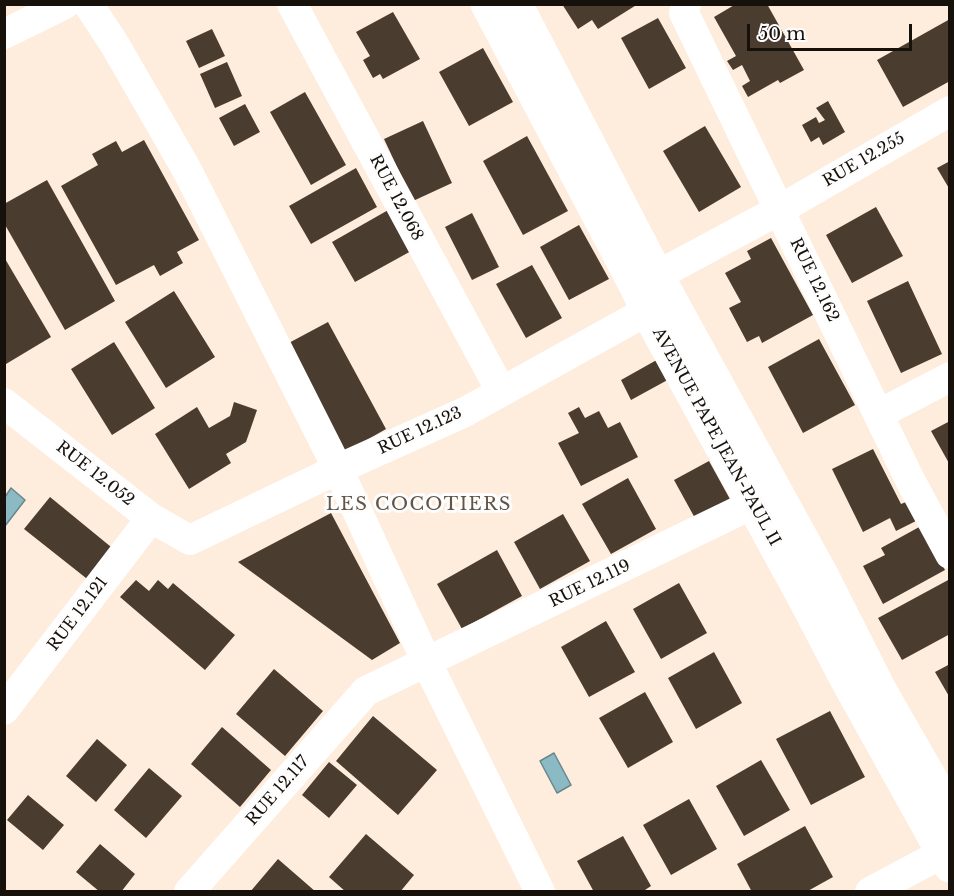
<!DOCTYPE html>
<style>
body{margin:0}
#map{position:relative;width:954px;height:896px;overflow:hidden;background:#feecdc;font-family:"Libre Baskerville",serif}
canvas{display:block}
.frame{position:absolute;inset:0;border:6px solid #17110c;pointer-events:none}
.scale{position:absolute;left:747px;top:24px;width:165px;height:27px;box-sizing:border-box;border:3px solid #17110c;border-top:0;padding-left:8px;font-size:18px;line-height:21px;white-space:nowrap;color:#17110c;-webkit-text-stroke:4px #fdfdfd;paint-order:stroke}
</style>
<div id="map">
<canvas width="954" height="896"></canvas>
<div class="frame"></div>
<div class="scale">50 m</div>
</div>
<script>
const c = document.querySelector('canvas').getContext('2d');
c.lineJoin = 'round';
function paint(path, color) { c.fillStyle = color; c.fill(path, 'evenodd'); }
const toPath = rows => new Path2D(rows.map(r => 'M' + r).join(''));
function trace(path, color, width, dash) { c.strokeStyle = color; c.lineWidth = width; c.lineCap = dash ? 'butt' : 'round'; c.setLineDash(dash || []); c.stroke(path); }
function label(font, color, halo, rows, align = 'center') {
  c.font = font + ' "Libre Baskerville",serif'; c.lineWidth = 6; c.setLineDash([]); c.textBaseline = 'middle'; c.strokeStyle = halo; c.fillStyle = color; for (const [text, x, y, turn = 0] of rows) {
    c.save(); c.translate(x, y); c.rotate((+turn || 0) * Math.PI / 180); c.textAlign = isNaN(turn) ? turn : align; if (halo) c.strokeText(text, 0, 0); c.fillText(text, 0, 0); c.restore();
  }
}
const water = toPath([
 [11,488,25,500,5,526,5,497,11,488],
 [554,753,571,785,557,793,540,761,554,753]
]);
const building = toPath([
 [562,4,638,4,598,29,592,20,578,29],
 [736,4,767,4,804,70,780,83,778,80,748,97,742,86,750,81,742,65,733,70,727,61,736,56,714,17],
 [393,12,420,59,383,79,380,74,373,78,363,60,370,56,356,32],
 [658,18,686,68,649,89,621,38],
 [950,19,950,81,903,107,877,60],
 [212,29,225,56,199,68,186,41],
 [483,48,513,102,469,126,439,72],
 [227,62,242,96,215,108,200,74],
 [305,92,346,165,311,185,270,112],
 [828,101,845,132,823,145,819,137,811,142,802,125,816,117,819,123,825,120,816,108],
 [245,104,260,132,234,146,219,118],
 [423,121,452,183,413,201,384,139],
 [705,126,741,187,699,212,663,151],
 [527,136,568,211,523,235,483,161],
 [144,140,199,240,177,252,183,263,160,276,154,265,116,285,61,186,98,165,92,154,116,141,122,152],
 [950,161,950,190,937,168],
 [356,168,377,207,311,244,289,206],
 [47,180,115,301,65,330,4,223,4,204],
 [876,207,903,256,852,283,826,235],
 [390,209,413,250,355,282,332,242],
 [472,213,499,267,472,280,445,227],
 [579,225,609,279,569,300,540,247],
 [771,238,813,315,762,343,759,336,747,342,729,308,741,302,725,273,751,259,747,251],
 [4,257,51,337,6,364,4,363],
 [532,265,562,318,526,338,496,284],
 [908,281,942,354,901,373,867,301],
 [174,291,215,357,166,388,125,322],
 [328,322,386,429,344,453,285,345],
 [819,339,855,405,803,433,768,367],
 [114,342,155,408,112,435,71,369],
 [662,357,673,377,631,400,621,380],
 [234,402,257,410,246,442,226,454,231,463,189,489,155,434,197,407,209,428,230,416],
 [579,407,585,418,599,411,608,428,620,422,638,457,581,486,558,443,579,433,568,413],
 [950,421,950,465,931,431],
 [873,449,901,504,906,502,916,521,896,531,890,518,863,532,832,469],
 [709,461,731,501,696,520,674,480],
 [628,478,656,529,611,554,582,504],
 [50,497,116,551,91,582,24,529],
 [331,513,400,643,372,660,238,562],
 [563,514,590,561,540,589,514,542],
 [921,526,945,570,883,604,863,566,885,555,881,548],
 [497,550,522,596,462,629,437,584],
 [950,579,950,634,902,660,878,618],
 [136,580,149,591,158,580,168,589,173,583,235,635,205,670,120,597],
 [679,583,707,633,661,659,633,609],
 [606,621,635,672,589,697,561,647],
 [714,652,742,703,696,729,668,678],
 [950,664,950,698,935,672],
 [274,669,323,711,285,756,236,714],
 [645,692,673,742,628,768,599,718],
 [830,711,865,777,811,805,776,739],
 [373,716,437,770,398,815,336,761],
 [222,727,271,770,240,807,191,764],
 [97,739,127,765,96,802,66,776],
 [761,760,790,810,744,836,716,786],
 [329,762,357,785,329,818,302,795],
 [149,768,182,796,146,838,114,810],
 [28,795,64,825,43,850,7,820],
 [689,799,717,849,671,875,643,825],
 [805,826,833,877,806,892,752,892,737,864],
 [366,834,414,875,400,892,346,892,329,877],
 [623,836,651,886,642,892,594,892,577,861],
 [100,844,135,874,121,892,100,892,76,872],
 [278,859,316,892,250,892]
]);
const minor = toPath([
 [88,4,115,45,187,170,338,469,427,663,540,892],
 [292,4,501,391],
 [686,4,684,13,910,480,950,554],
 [4,34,65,4],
 [636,287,779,210,950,111],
 [4,403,151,518,190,540,338,469,465,412,647,311],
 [879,414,950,377],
 [4,710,151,518],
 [189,892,366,691,753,504],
 [870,892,943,853]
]);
const major = toPath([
 [487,4,636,287,647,311,805,600,845,677,950,866],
 [516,4,657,275,822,575,879,688,950,812]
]);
const streetNames = [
 ["RUE 12.255",864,160,-30],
 ["RUE 12.068",396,198,62],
 ["RUE 12.162",814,280,64],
 ["RUE 12.123",420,431,-25],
 ["AVENUE PAPE JEAN-PAUL II",716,437,61],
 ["RUE 12.052",95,474,38],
 ["RUE 12.119",590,584,-26],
 ["RUE 12.121",78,614,-53],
 ["RUE 12.117",278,791,-49]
];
const neighbourhoodNames = [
 ["LES COCOTIERS",419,505]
];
paint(water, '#8bbac4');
trace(water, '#68878d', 1.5);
paint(building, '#4b3c30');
trace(minor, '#fff', 30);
trace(major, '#fff', 33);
label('16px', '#17110c', '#fdfdfd', streetNames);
c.letterSpacing = '1.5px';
label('18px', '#625446', '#fdfdfd', neighbourhoodNames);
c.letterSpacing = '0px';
</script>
